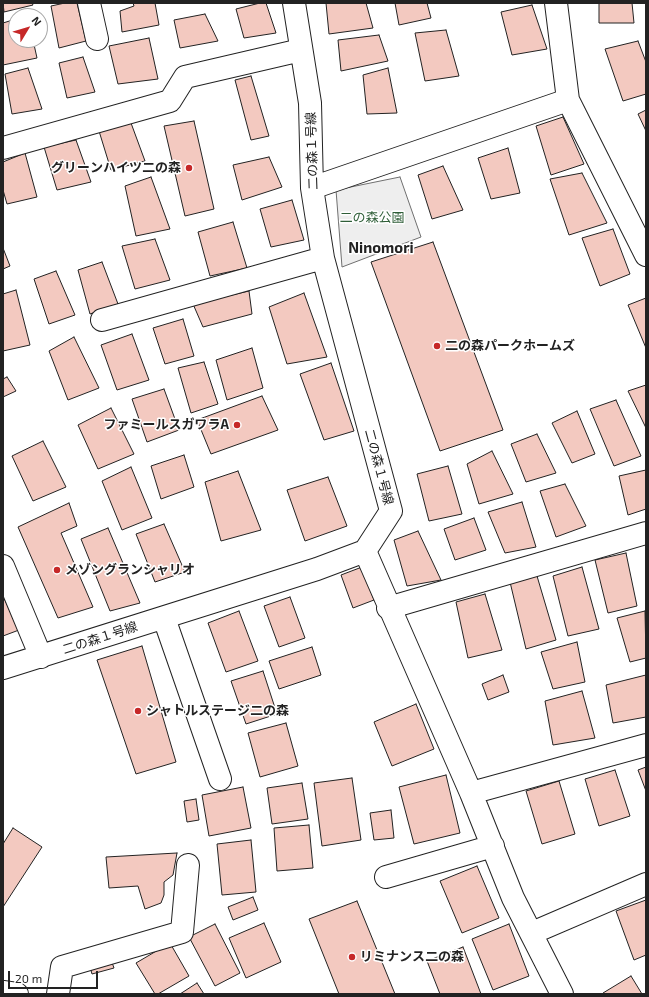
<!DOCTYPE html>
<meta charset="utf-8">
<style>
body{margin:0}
#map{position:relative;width:649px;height:997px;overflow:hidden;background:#fff;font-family:"Exo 2",sans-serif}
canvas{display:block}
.frame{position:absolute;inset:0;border:4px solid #222;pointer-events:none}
.north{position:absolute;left:8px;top:8px;width:40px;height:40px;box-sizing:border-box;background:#fff;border:1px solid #a7a7a7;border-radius:50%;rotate:52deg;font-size:11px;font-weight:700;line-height:16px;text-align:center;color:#222}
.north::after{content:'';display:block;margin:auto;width:14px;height:18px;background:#c62828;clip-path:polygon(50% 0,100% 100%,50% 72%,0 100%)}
.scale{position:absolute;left:8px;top:971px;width:90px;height:18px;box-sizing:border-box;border:2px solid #222;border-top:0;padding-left:5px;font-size:12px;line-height:14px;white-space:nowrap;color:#222;-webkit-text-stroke:3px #fff;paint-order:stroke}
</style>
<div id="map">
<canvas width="649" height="997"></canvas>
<div class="frame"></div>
<div class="north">N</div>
<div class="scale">20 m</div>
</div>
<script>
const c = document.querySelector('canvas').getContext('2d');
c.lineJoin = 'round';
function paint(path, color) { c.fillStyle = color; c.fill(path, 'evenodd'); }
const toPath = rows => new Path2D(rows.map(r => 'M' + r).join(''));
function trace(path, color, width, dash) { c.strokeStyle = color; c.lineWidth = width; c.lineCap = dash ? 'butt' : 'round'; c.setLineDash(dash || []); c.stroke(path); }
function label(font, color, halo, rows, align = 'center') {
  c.font = font + ' "Exo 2","Noto Sans JP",sans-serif'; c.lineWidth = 3; c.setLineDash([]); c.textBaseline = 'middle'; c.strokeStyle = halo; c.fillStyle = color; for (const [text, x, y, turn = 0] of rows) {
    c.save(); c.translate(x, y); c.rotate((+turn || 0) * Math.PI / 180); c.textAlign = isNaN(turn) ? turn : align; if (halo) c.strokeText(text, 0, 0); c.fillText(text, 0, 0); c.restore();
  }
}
const green = toPath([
 [400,177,421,237,342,267,336,190,400,177]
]);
const building = toPath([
 [3,3,32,3,33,5,4,12,3,3],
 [65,3,77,3,86,41,59,48,51,6,65,3],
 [133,3,155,3,159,25,122,32,120,11,134,6,133,3],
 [260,3,266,3,276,33,244,38,236,9,260,3],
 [326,3,366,3,373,28,329,34,326,3],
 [395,3,427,3,431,18,399,25,395,3],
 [599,3,632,3,634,23,599,23,599,3],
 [532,5,547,49,512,55,501,12,532,5],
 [205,14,218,41,180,48,174,20,205,14],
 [16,19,16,40,33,40,37,58,3,65,3,23,16,19],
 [446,30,459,76,425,81,415,33,446,30],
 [379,35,388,61,341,71,338,40,379,35],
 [149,38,158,79,118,84,109,46,149,38],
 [638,41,646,62,646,94,623,101,605,49,638,41],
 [83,57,95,92,67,98,59,63,83,57],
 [28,68,42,109,12,114,5,74,28,68],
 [388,68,397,113,367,114,363,75,388,68],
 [251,76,269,136,251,140,235,80,251,76],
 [646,110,646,131,638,114,646,110],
 [563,117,584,164,551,175,536,126,563,117],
 [194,121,214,209,185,216,164,126,194,121],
 [131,123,145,161,111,170,99,131,131,123],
 [76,140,91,182,57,190,44,147,76,140],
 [508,148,520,193,491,199,478,158,508,148],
 [25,153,37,197,7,204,3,190,3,162,25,153],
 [269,157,282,187,242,200,233,165,269,157],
 [443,166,463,210,432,219,418,175,443,166],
 [582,173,607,223,569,235,550,179,582,173],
 [151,177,170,229,136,236,125,186,151,177],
 [292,200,304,240,271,247,260,209,292,200],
 [233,222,247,268,210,276,198,232,233,222],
 [613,229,630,274,600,286,582,238,613,229],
 [155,239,170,280,135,289,122,246,155,239],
 [433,242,503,430,440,451,371,262,433,242],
 [3,248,10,266,3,269,3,248],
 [102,262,118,304,90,314,78,270,102,262],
 [56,271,75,315,49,324,34,279,56,271],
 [16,290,30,345,3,351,3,294,16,290],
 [249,291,252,314,203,327,193,304,249,291],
 [304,293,327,357,287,364,269,307,304,293],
 [646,298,646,348,628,305,646,298],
 [183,319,194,356,165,364,153,328,183,319],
 [132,334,149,380,117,390,101,345,132,334],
 [74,337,99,388,68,400,49,351,74,337],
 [252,348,263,388,227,400,216,360,252,348],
 [204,362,218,404,191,413,178,368,204,362],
 [331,363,354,431,324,440,300,374,331,363],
 [7,377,16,391,3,397,3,379,7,377],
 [646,385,646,428,628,391,646,385],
 [164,389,179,430,147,442,132,399,164,389],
 [262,396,278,430,211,454,197,420,262,396],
 [616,400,641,456,614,466,590,409,616,400],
 [111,408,134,454,98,469,78,425,111,408],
 [577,411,595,454,572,463,552,423,577,411],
 [537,434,556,473,526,482,511,444,537,434],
 [43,441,66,487,33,501,12,456,43,441],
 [492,451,513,494,479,504,467,464,492,451],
 [184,455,194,487,161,499,151,466,184,455],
 [448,466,462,514,429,521,417,474,448,466],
 [131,467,152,518,122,530,102,481,131,467],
 [646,470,646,509,628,515,619,476,646,470],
 [238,471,261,530,221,541,205,482,238,471],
 [328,477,347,526,305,541,287,490,328,477],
 [565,484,586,526,556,537,540,491,565,484],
 [522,502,536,547,505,553,488,512,522,502],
 [69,503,77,526,61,533,93,607,58,618,18,527,69,503],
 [474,518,486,550,455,560,444,529,474,518],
 [164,524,185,572,155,582,136,534,164,524],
 [108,528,140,603,110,611,81,539,108,528],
 [418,531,441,580,407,586,394,540,418,531],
 [626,553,637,606,608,613,595,560,626,553],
 [362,567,374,600,353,608,341,575,362,567],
 [582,567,599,629,568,636,553,576,582,567],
 [537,576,556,640,526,649,510,582,537,576],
 [485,594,502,650,468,658,456,602,485,594],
 [3,596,19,630,3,636,3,596],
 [290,597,305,638,279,647,264,606,290,597],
 [239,611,258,661,226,672,208,623,239,611],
 [645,611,646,658,630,662,617,618,645,611],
 [577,642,585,682,553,689,541,652,577,642],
 [142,646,176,762,136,774,97,660,142,646],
 [312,647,321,675,279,689,269,661,312,647],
 [263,671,277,714,246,724,231,681,263,671],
 [503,675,509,692,488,700,482,684,503,675],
 [646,675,646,717,613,723,606,685,646,675],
 [582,691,595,738,553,745,545,701,582,691],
 [416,704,434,749,392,766,374,722,416,704],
 [286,723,298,766,260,777,248,733,286,723],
 [646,767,646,791,638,770,646,767],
 [615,770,630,816,599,826,585,779,615,770],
 [446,775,460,833,414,844,399,787,446,775],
 [352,778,361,840,322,846,314,783,352,778],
 [559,781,575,834,542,844,526,791,559,781],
 [302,783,308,819,272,824,267,788,302,783],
 [243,787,251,828,209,836,202,795,243,787],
 [196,799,199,820,187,822,184,801,196,799],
 [391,810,394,838,374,840,370,813,391,810],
 [309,825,313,868,277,871,274,828,309,825],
 [13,828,42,847,3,907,3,844,13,828],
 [251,840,256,892,222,895,217,844,251,840],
 [177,853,173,875,164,882,164,895,161,903,145,909,138,886,109,888,106,857,177,853],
 [477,866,499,918,462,933,440,881,477,866],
 [253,897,258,910,233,920,228,907,253,897],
 [646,900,646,955,634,960,616,911,646,900],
 [357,901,395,994,339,994,309,919,357,901],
 [264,923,281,962,246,978,229,938,264,923],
 [215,924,240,973,215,986,189,937,215,924],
 [509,924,529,976,493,990,472,939,509,924],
 [170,943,189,976,158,994,155,994,136,963,170,943],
 [463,947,481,994,440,994,427,961,463,947],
 [110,957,114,968,92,974,89,963,110,957],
 [631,976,642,994,604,994,603,993,631,976],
 [197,983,204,994,180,994,197,983]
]);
const minor = toPath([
 [89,3,97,39],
 [556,3,568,100,646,255],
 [3,148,170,101,185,77,301,50],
 [312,188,568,100],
 [102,320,323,258],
 [365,551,471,793,513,898,562,994],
 [3,566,41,657],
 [388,608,646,533],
 [164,618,220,779],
 [3,668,317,569,365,551,391,511,323,258,312,188,310,103,294,3],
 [471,793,646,745],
 [386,877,493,846],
 [532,933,646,884],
 [3,992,17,994],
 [58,994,62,967,182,932,188,865]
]);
const markers = [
 [189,168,4,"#c62828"],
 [437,346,4,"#c62828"],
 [237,425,4,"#c62828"],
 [57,570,4,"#c62828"],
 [138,711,4,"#c62828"],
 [352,957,4,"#c62828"]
];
const streetNames = [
 ["二の森１号線",312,151,-92],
 ["二の森１号線",379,467,75],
 ["二の森１号線",100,638,-18]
];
const poiNames = [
 ["グリーンハイツ二の森",181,168,"right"],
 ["二の森パークホームズ",445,346],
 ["ファミールスガワラA",229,425,"right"],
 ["メゾングランシャリオ",65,570],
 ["シャトルステージ二の森",146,711],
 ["リミナンス二の森",360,957]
];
const parkNames = [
 ["二の森公園",372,218]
];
const quarterNames = [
 ["Ninomori",381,248]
];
paint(green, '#eee');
trace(green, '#6f6f6f', 1);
paint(building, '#f3c9c0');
trace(building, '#222', 1);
trace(minor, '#222', 24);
trace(minor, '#fff', 22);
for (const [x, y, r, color] of markers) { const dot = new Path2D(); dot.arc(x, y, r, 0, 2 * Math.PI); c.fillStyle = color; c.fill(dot); trace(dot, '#fff', 1.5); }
label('13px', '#222', '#fff', streetNames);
label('bold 13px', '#222', '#fff', poiNames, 'left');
label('13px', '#2f5e38', '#fff', parkNames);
label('bold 15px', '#222', '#fff', quarterNames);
</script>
